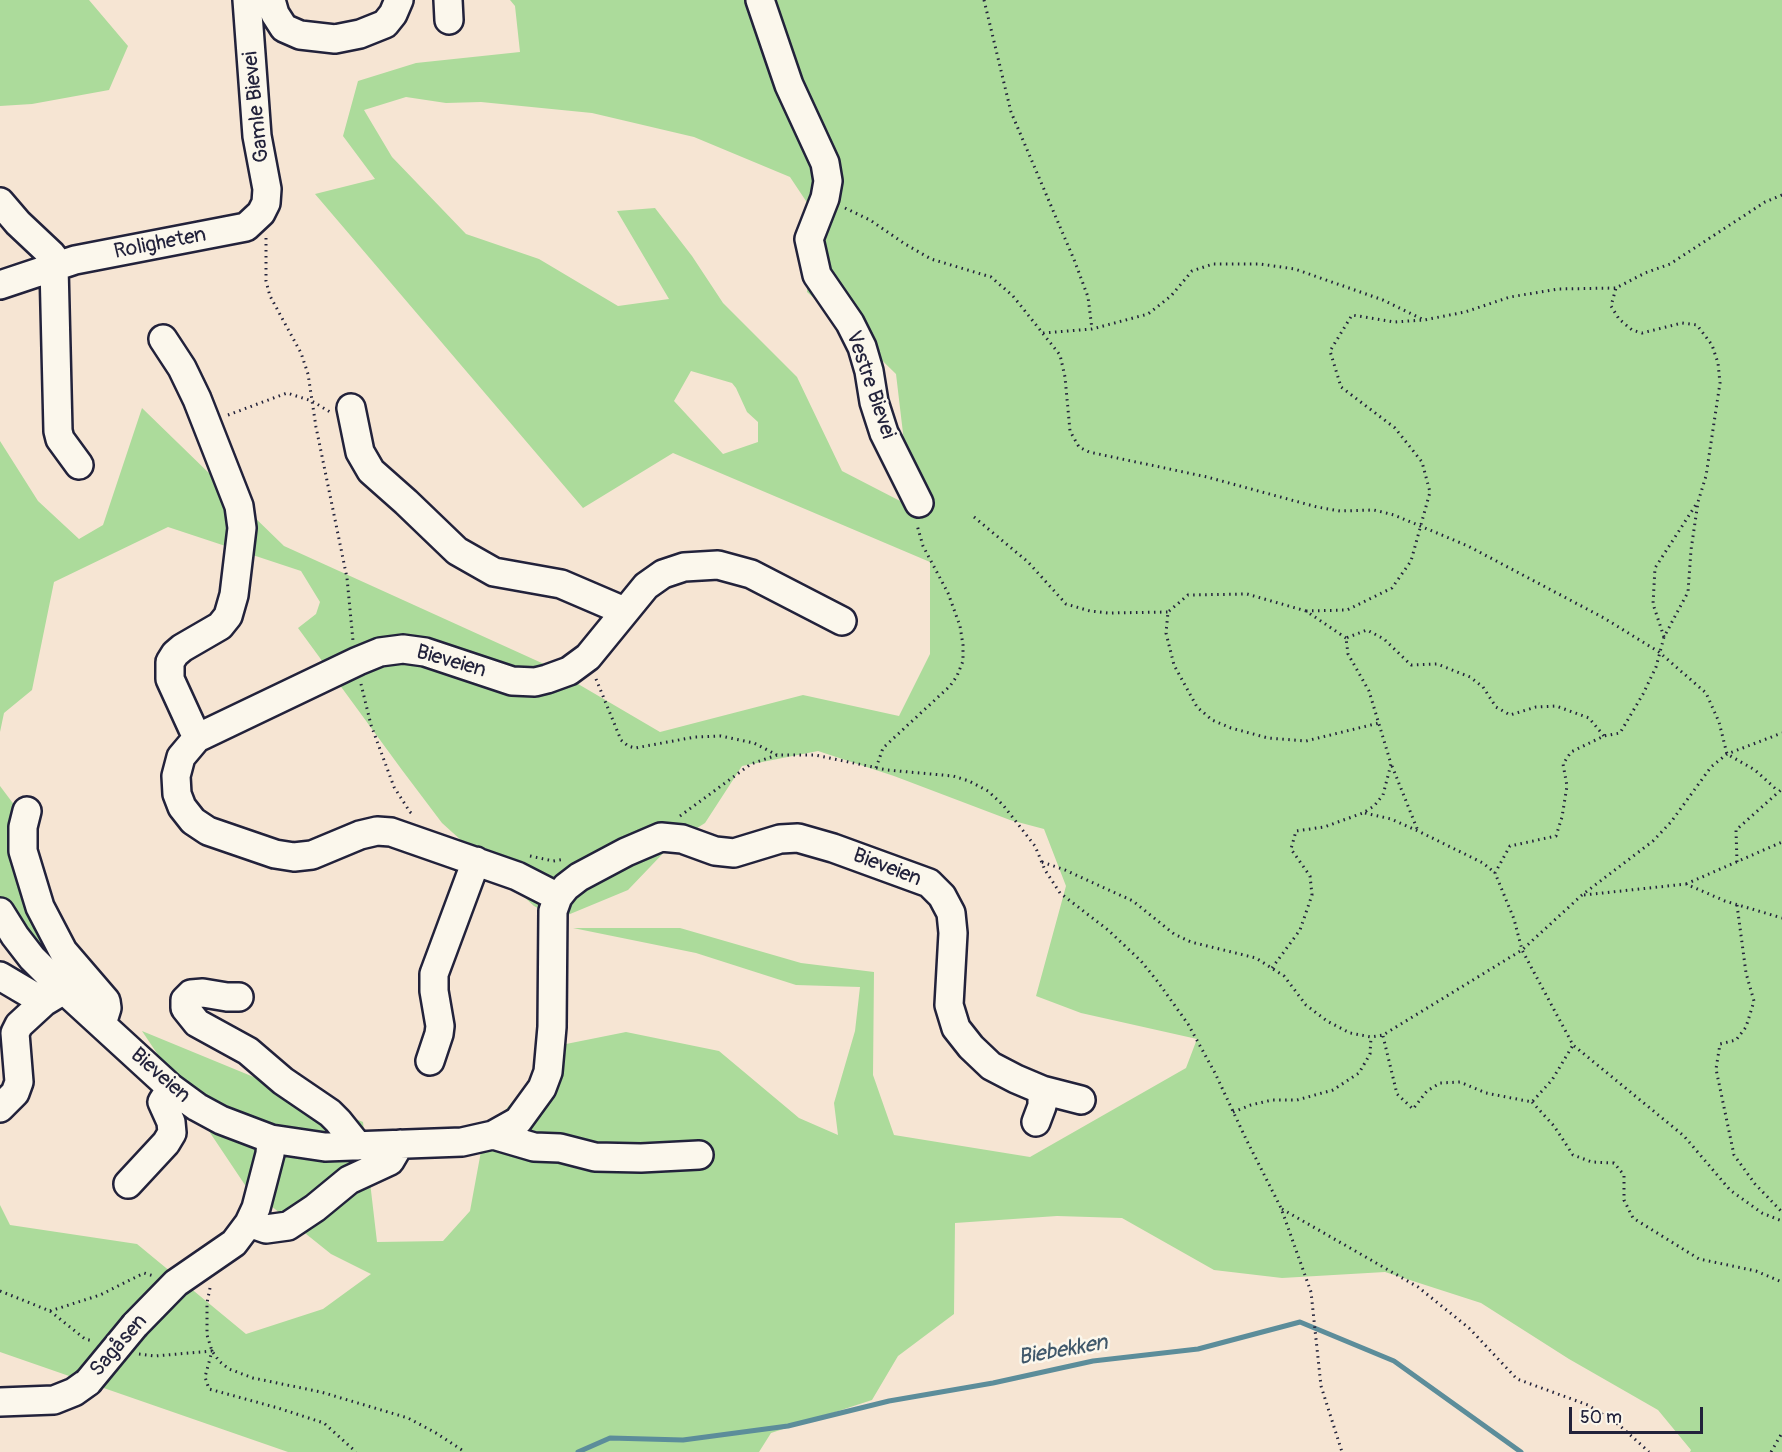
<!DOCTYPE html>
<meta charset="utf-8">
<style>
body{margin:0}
#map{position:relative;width:1782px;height:1452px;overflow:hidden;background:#f6e5d3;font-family:Pangolin,sans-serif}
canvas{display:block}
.scale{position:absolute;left:1569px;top:1407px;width:134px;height:27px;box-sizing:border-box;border:3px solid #22223b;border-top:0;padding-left:8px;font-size:18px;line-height:21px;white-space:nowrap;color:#22223b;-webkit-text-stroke:4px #fbf7ec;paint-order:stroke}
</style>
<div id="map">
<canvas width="1782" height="1452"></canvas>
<div class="scale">50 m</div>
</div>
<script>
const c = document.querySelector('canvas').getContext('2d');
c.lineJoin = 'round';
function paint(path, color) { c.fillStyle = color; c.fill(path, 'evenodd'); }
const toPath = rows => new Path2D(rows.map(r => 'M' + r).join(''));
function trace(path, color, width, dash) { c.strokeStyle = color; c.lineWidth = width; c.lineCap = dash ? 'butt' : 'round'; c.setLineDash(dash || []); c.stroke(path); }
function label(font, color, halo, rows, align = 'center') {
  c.font = font + ' Pangolin,sans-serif'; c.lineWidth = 5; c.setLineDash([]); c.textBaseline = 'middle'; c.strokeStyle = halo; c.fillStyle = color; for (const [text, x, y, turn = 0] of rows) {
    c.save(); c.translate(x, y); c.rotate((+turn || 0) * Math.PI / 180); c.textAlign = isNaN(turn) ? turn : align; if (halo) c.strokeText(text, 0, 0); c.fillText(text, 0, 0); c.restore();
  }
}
const green = toPath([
 [0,0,89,0,128,46,109,90,32,104,0,106],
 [510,0,1782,0,1782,1452,1690,1452,1691,1450,1658,1410,1569,1359,1481,1303,1385,1272,1282,1278,1214,1270,1122,1218,1057,1216,955,1223,954,1314,898,1356,872,1400,771,1433,759,1452,288,1452,0,1352,0,1205,10,1225,137,1244,246,1334,323,1309,371,1274,331,1254,245,1185,142,1031,363,1122,377,1242,443,1241,470,1211,484,1135,561,1045,626,1032,719,1051,799,1118,838,1135,834,1103,855,1031,860,987,796,985,696,953,573,928,680,928,801,963,874,972,873,1075,894,1135,1030,1157,1186,1068,1197,1039,1081,1013,1036,996,1066,886,1044,829,1010,820,894,776,818,751,742,766,705,823,672,844,628,890,558,919,534,906,442,823,402,770,298,628,316,614,320,602,301,571,168,527,54,582,32,690,4,713,0,732,0,441,38,501,79,539,103,525,142,408,284,546,544,664,660,732,803,695,899,716,930,654,930,562,673,453,583,508,315,194,375,179,343,136,358,81,416,63,520,52,515,6],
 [406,97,446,103,481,102,592,113,694,137,790,177,810,207,807,292,854,333,896,374,907,467,904,503,842,471,797,377,723,303,692,256,655,208,617,211,669,299,618,306,539,259,466,234,392,157,364,110],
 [691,371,732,383,736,388,747,412,758,422,758,442,723,454,674,401],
 [0,786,33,830,48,950,0,908]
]);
const stream = toPath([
 [578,1452,610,1438,683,1440,788,1426,889,1401,993,1383,1093,1361,1198,1349,1300,1322,1394,1361,1521,1452]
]);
const path = toPath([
 [984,0,1011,112,1075,262,1088,297,1092,329],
 [1782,195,1765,202,1670,264,1645,273,1616,288,1611,306,1619,319,1632,330,1642,333,1682,323,1697,325,1712,345,1718,363,1720,383,1706,476,1698,502,1691,550,1688,592,1664,637,1656,667,1643,694,1620,733,1604,736,1571,752,1563,764,1567,786,1562,817,1556,836,1510,846,1495,873,1514,919,1522,950,1573,1045,1684,1136,1730,1190,1762,1213,1782,1221],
 [845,208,870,220,905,244,931,259,991,277,1013,296,1060,355,1065,377,1070,431,1079,447,1089,452,1207,477,1317,507,1340,511,1374,510,1394,515,1468,546,1604,618,1659,652,1706,693,1719,722,1727,754,1755,770,1778,791],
 [266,238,266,281,270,296,301,353,308,374,316,427,347,578,353,641],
 [1043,333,1092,329,1148,314,1171,296,1192,271,1213,264,1260,264,1295,269,1383,300,1422,319],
 [228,415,287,393,312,401,330,412],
 [974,517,1028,562,1066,604,1090,611,1108,613,1168,612],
 [1306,611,1347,610,1392,588,1411,561,1430,492,1422,462,1395,428,1341,387,1330,351,1352,315,1394,322,1424,320,1465,312,1510,297,1558,289,1616,288],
 [1664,637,1653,604,1655,568,1697,503],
 [1346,638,1306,611,1247,594,1188,595,1168,612,1166,633,1174,665,1197,707,1212,720,1231,728,1268,738,1306,741,1379,723],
 [596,679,621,740,628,746,635,748,695,737,721,736,754,743,777,755],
 [361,684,371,725,394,787,410,812,414,815],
 [1392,766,1418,831],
 [876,768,883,748,950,686,957,676,963,661,963,645,960,626,948,593,923,546,917,525],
 [1365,813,1391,819,1418,831,1483,863,1495,873],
 [680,816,751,764,777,755,815,755,887,770,953,776,969,781,988,791,1003,805,1035,846,1045,870,1060,893,1108,930,1141,961,1158,982,1188,1024,1215,1073,1246,1139,1281,1208,1311,1292,1321,1386,1342,1452],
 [530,856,553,861,565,859],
 [1042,862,1065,870,1133,901,1174,934,1191,942,1256,958,1284,976,1306,1005,1327,1021,1350,1033,1371,1037,1383,1035,1522,950,1582,895,1653,841,1671,822,1711,767,1727,754,1782,733],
 [1737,862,1736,830,1782,789],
 [1686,884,1782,842],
 [1584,895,1686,884,1725,901,1782,918],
 [1737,905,1746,973,1754,1001,1746,1027,1736,1040,1720,1044,1716,1069,1734,1155,1755,1184,1782,1212],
 [1272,968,1300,930,1312,895,1310,876,1291,849,1296,831,1324,827,1363,813,1374,806,1383,795,1391,764,1369,691,1348,654,1346,638,1367,630,1384,639,1411,665,1437,664,1470,677,1483,687,1496,707,1510,715,1536,707,1556,706,1589,718,1604,736],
 [1383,1036,1397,1094,1413,1109,1427,1091,1440,1083,1460,1082,1486,1093,1532,1102,1552,1080,1573,1045],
 [1532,1102,1554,1126,1573,1155,1592,1162,1614,1163,1624,1175,1624,1200,1633,1218,1699,1259,1756,1271,1782,1282],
 [1233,1112,1251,1105,1272,1100,1297,1100,1333,1090,1359,1073,1370,1054,1371,1037],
 [1282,1209,1418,1287,1469,1328,1517,1379,1588,1405,1619,1425,1649,1452],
 [210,1288,207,1303,207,1335,212,1351,219,1361,229,1369,253,1378,321,1392,408,1418,436,1433,465,1452],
 [0,1291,50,1311,85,1339,93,1341],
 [50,1311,100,1295,144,1273,154,1276],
 [139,1354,155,1356,212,1351,205,1377,209,1389,278,1408,324,1423,356,1452],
 [1771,1452,1782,1433]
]);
const minor = toPath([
 [271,0,275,14,284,28,300,35,335,39,360,34,385,24,393,14,399,0],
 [448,0,449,20],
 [760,0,789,85,825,163,828,181,825,198,809,239,817,275,850,323,862,347,869,371,874,402,884,433,919,503],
 [0,202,18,223,52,255,54,266,58,431,60,439,79,465],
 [0,285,75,260,246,227,261,213,266,203,267,189,257,136,247,0],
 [163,339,182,368,197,399,239,506,242,528,234,595,228,616,220,626,182,648,175,654,170,662,170,679,197,738],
 [351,408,360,452,371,471,406,502,457,551,494,572,561,584,624,611],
 [27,811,23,827,23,851,40,907,63,951,106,1001,107,1008,102,1024],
 [558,897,517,876,391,832,377,831,360,835,312,855,294,857,275,854,208,831,193,821,182,807,177,794,176,776,181,757,197,738,358,661,380,652,403,649,425,652,512,681,535,682,547,679,569,671,588,657,646,586,663,574,684,567,718,565,751,574,842,621],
 [0,912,15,936,32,958,64,990,171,1088,197,1107,221,1120,271,1139,325,1147,462,1142,493,1135,518,1121,542,1088,548,1072,552,1027,553,911,558,897,566,887,579,877,626,852,661,837,682,839,715,851,734,853,780,839,798,838,833,848,929,883,942,896,951,913,953,933,949,1005,956,1028,971,1047,991,1066,1016,1079,1042,1090,1081,1100],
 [0,976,44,1002],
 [239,997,227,997,203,993,191,994,185,1000,185,1008,197,1023,248,1051,283,1081,330,1113,338,1121,358,1146],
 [430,1061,439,1034,440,1026,434,991,434,974,476,861],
 [0,1108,15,1093,19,1082,15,1033,19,1025,44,1002,64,990],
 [1036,1122,1042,1106,1042,1090],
 [493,1135,534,1147,560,1148,595,1157,641,1158,699,1155],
 [128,1184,166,1143,172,1133,171,1122,162,1102,171,1088],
 [249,1223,266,1229,288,1226,315,1208,349,1180,390,1161,400,1144],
 [135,1325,176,1283,234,1243,249,1223,256,1208,270,1154,271,1139],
 [0,1402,54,1400,74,1392,88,1382]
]);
const minorBridge = toPath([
 [88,1382,135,1325]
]);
const streetNames = [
 ["Gamle Bievei",257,107,-96],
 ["Roligheten",160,244,-11],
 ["Vestre Bievei",870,385,71],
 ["Bieveien",451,662,16],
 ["Bieveien",887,868,21],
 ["Bieveien",160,1076,41],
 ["Sagåsen",119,1346,-49]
];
const waterNames = [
 ["Biebekken",1063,1351,-10]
];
paint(green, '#acdb9b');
trace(stream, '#5c8d9a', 5);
trace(minor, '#22223b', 32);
trace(path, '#22223b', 3, [1.5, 4.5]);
trace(minor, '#fbf7ec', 27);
trace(minorBridge, '#22223b', 32, []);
trace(minorBridge, '#fbf7ec', 27);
label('21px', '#22223b', '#fbf7ec', streetNames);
label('italic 22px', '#3f576a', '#fbf7ec', waterNames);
</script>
